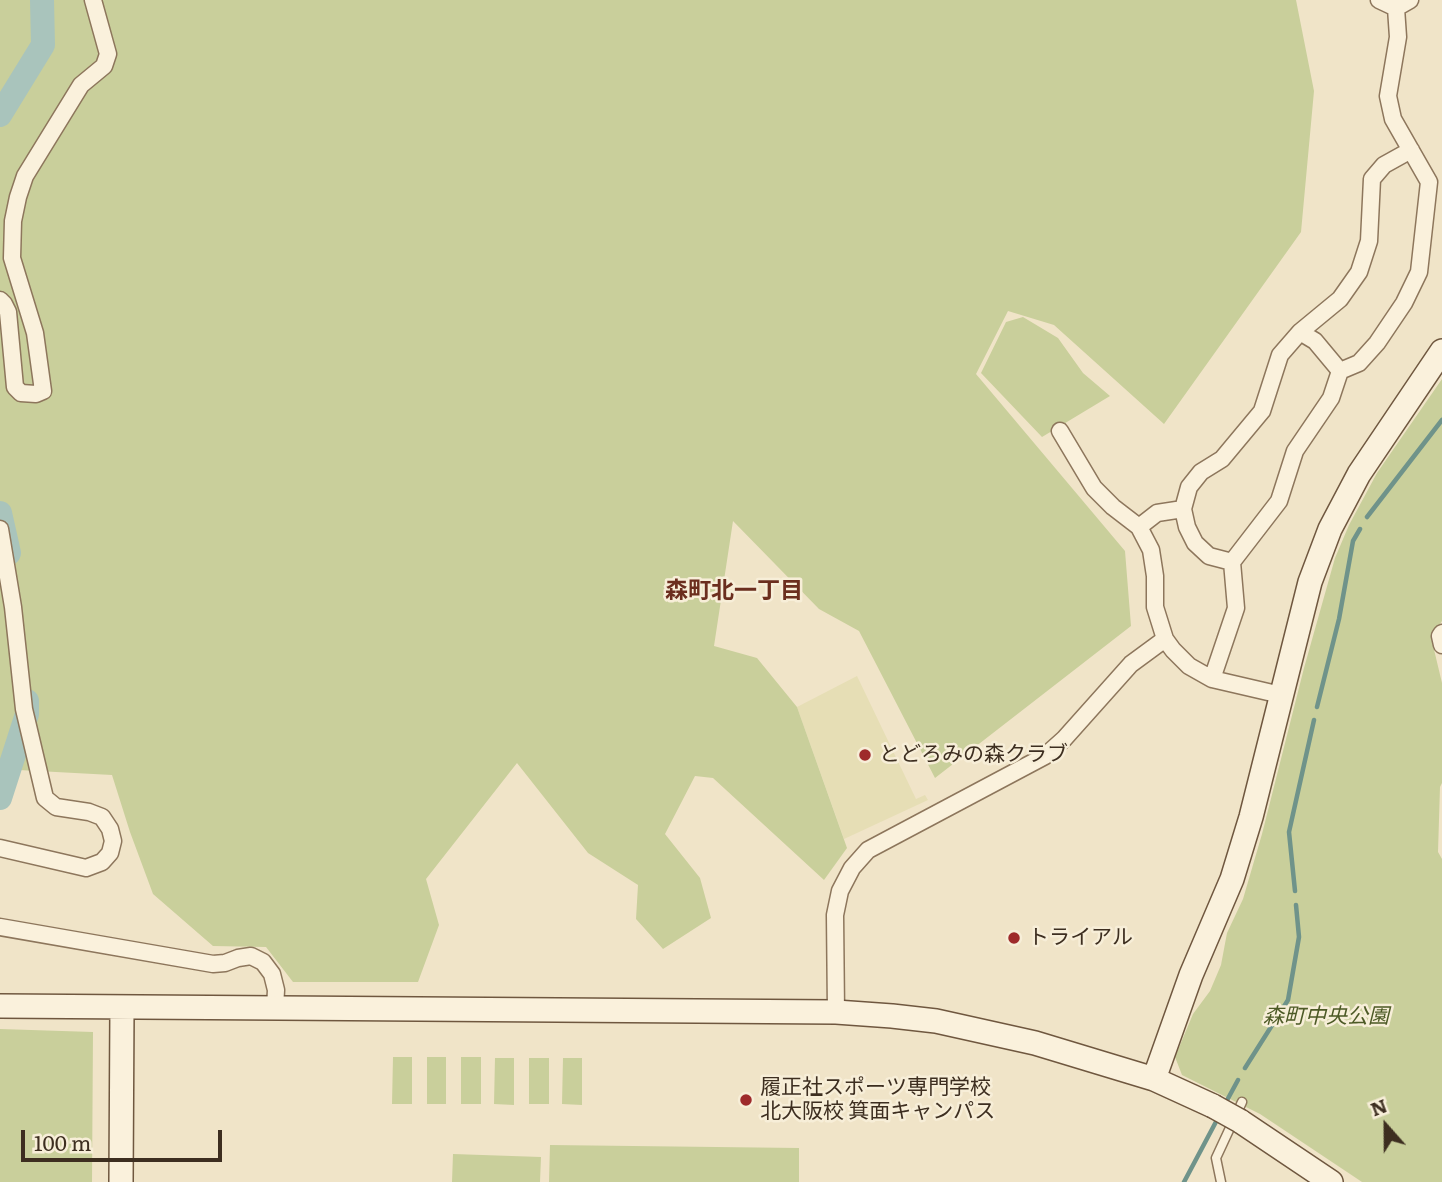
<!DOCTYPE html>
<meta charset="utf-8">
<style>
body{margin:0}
#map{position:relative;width:1442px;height:1182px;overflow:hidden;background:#f0e4c8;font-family:Literata,serif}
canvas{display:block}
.north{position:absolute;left:1351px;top:1091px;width:70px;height:70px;-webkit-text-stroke:5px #f7eed8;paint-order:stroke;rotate:339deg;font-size:19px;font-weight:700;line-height:28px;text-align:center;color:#3d2e20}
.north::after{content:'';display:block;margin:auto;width:24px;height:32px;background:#3d2e20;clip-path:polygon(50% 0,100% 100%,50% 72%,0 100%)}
.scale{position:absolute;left:21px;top:1130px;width:201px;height:32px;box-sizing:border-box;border:4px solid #3d2e20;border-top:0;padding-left:9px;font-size:21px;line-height:24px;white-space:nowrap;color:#3d2e20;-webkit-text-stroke:5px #f7eed8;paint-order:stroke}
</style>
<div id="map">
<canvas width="1442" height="1182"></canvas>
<div class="north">N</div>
<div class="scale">100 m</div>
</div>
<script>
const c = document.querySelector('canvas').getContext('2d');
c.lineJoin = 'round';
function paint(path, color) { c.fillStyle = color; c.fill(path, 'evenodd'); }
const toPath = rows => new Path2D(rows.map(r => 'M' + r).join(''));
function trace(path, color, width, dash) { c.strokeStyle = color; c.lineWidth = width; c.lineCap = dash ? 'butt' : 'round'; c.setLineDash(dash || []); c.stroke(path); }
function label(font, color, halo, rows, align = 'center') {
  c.font = font + ' Literata,"Noto Sans JP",serif'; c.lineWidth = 5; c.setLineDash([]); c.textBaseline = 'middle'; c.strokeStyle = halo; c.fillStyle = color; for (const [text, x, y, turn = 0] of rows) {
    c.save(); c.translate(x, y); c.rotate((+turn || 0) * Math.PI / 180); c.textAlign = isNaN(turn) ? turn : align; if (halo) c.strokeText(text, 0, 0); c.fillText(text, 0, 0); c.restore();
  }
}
const farmland = toPath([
 [857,676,916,799,925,795,928,800,844,839,797,707]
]);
const green = toPath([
 [0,0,1296,0,1314,91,1301,232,1164,424,1054,325,1008,311,976,374,1125,551,1131,626,935,778,859,631,819,609,733,521,714,646,757,658,797,707,847,848,824,880,713,778,695,776,665,834,700,878,711,918,663,949,636,919,638,885,588,853,517,763,426,879,439,925,418,982,293,982,266,947,213,946,153,894,130,832,112,775,0,769],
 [1023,317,1058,338,1083,373,1110,396,1042,437,981,373,1006,322],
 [1442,379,1442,621,1431,637,1442,683,1442,783,1440,787,1438,852,1442,859,1442,1182,1362,1182,1260,1114,1182,1075,1175,1057,1193,1014,1210,991,1221,965,1227,933,1243,899,1262,834,1304,668,1335,558,1349,525,1377,473],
 [0,1029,93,1032,92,1182,0,1182],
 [393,1057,412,1057,412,1104,392,1104],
 [427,1057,446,1057,446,1104,427,1104],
 [461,1057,481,1057,481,1104,461,1104],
 [495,1058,514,1058,514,1105,494,1104],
 [529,1058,549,1058,549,1104,529,1104],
 [563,1058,582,1058,582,1105,562,1104],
 [550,1145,799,1148,799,1182,549,1182],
 [453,1154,541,1157,540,1182,452,1182]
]);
const stream = toPath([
 [1367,517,1442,420],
 [1317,707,1339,619,1353,541,1360,529],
 [1295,891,1289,832,1314,720],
 [1245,1068,1288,1000,1299,937,1296,905],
 [1225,1104,1238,1080],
 [1184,1182,1218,1118]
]);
const river = toPath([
 [0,115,43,45,42,0],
 [0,513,9,553],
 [0,798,27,714,27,701]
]);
const lane = toPath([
 [1221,1182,1216,1158,1242,1102]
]);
const street = toPath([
 [1379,0,1396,8,1410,0],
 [0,300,4,304,8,312,15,387,21,393,36,394,43,391,35,333,12,258,13,221,18,197,25,176,81,85,104,66,108,54,93,0],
 [1300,332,1315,341,1340,371,1331,398,1295,451,1279,501,1232,562,1209,556,1195,543,1187,527,1183,509,1189,487,1201,472,1222,459,1262,411,1280,355,1300,332,1340,299,1359,272,1369,241,1372,179,1384,165,1411,150],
 [1340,371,1359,363,1377,343,1404,303,1419,272,1429,182,1393,119,1388,96,1398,37,1396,8],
 [1060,431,1094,488,1113,507,1139,527,1151,550,1155,576,1155,607,1165,639,1173,650,1189,666,1212,679,1281,695],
 [1139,527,1157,513,1183,509],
 [0,529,13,607,24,709,45,798,56,807,89,812,102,817,110,829,113,841,110,853,102,862,86,868,0,848],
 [1442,633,1440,636,1442,645],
 [1212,679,1236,608,1232,562],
 [0,927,213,964,225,963,238,958,251,956,263,962,272,974,276,990,275,1008],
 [836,1012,835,915,840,891,852,868,868,850,1045,756,1064,739,1131,664,1165,639]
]);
const secondary = toPath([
 [0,1006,836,1012,892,1016,936,1021,1035,1043,1154,1079,1213,1106],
 [1154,1079,1191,975,1232,879,1251,817,1310,582,1330,529,1359,474,1442,351],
 [1240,1121,1331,1182],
 [121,1182,122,1007]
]);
const secondaryBridge = toPath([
 [1213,1106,1240,1121]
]);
const markers = [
 [865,755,7,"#9e2a2b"],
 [1014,938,7,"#9e2a2b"],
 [746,1100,7,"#9e2a2b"]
];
const poiNames = [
 ["とどろみの森クラブ",879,755],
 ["トライアル",1028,938],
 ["履正社スポーツ専門学校",760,1088],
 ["北大阪校 箕面キャンパス",760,1112]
];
const parkNames = [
 ["森町中央公園",1326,1017]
];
const neighbourhoodNames = [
 ["森町北一丁目",734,591]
];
paint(farmland, '#e6deb5');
paint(green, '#c9cf9b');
trace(stream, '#6f938a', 4.5);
trace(river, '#a9c4bc', 24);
trace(lane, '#8d765c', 11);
trace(street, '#8d765c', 19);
trace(secondary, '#6f573f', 26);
trace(lane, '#faf1dc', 8);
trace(street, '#faf1dc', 16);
trace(secondary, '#faf1dc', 23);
trace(secondaryBridge, '#6f573f', 26, []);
trace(secondaryBridge, '#faf1dc', 23);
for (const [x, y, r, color] of markers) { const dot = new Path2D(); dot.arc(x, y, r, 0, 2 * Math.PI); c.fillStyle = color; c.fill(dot); trace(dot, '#f7eed8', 2.5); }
label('21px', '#3d2e20', '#f7eed8', poiNames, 'left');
label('italic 21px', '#4d5a26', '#f7eed8', parkNames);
label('bold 23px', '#6b2e1e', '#f7eed8', neighbourhoodNames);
</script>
